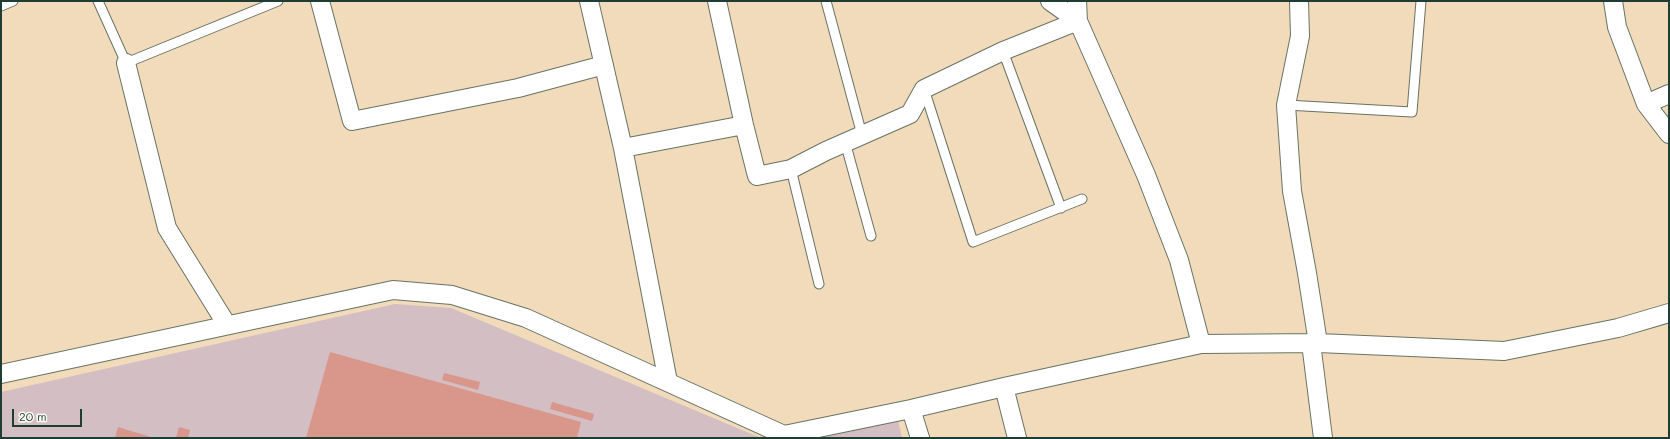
<!DOCTYPE html>
<style>
body{margin:0}
#map{position:relative;width:1670px;height:439px;overflow:hidden;background:#f1dbba;font-family:Mali,sans-serif}
canvas{display:block}
.frame{position:absolute;inset:0;border:2px solid #1f3d34;pointer-events:none}
.scale{position:absolute;left:12px;top:409px;width:70px;height:18px;box-sizing:border-box;border:2px solid #1f3d34;border-top:0;padding-left:5px;font-size:12px;line-height:14px;white-space:nowrap;color:#1f3d34;-webkit-text-stroke:3px #fdfcf7;paint-order:stroke}
</style>
<div id="map">
<canvas width="1670" height="439"></canvas>
<div class="frame"></div>
<div class="scale">20 m</div>
</div>
<script>
const c = document.querySelector('canvas').getContext('2d');
c.lineJoin = 'round';
function paint(path, color) { c.fillStyle = color; c.fill(path, 'evenodd'); }
const toPath = rows => new Path2D(rows.map(r => 'M' + r).join(''));
function trace(path, color, width, dash) { c.strokeStyle = color; c.lineWidth = width; c.lineCap = dash ? 'butt' : 'round'; c.setLineDash(dash || []); c.stroke(path); }
const industrial = toPath([
 [395,304,451,308,761,438,1,438,1,392],
 [898,420,902,438,805,438]
]);
const building = toPath([
 [330,352,581,422,577,438,306,438],
 [444,373,480,382,478,390,442,380],
 [552,402,594,414,592,421,550,409],
 [118,427,154,438,115,438],
 [179,427,190,430,188,438,176,438]
]);
const lane = toPath([
 [98,1,126,63,278,1],
 [826,1,862,135],
 [1,6,13,1],
 [1003,51,1061,208],
 [924,89,973,242,1082,199],
 [1286,105,1412,112,1421,1],
 [845,142,871,236],
 [791,169,819,284]
]);
const street = toPath([
 [320,1,352,121,518,88,604,65],
 [589,1,623,148,668,382],
 [717,1,744,125,757,176,791,169,826,151,910,114,924,89,1003,51,1078,21],
 [1050,1,1078,21],
 [1077,1,1078,21,1146,175,1179,260,1201,344],
 [1299,1,1300,36,1286,105,1292,191,1307,273,1318,343],
 [1613,1,1617,27,1646,104,1669,134],
 [126,63,167,228,227,325],
 [1646,104,1669,94],
 [623,148,744,125],
 [1311,343,1323,438],
 [1,374,393,290,452,295,526,318,784,435,911,409,1004,387,1201,344,1318,343,1504,351,1618,328,1669,313],
 [1004,387,1017,438],
 [911,409,920,438]
]);
paint(industrial, '#d2bec3');
paint(building, '#d9978c');
trace(lane, '#687463', 11);
trace(street, '#687463', 20);
trace(lane, '#fff', 9);
trace(street, '#fff', 18);
</script>
